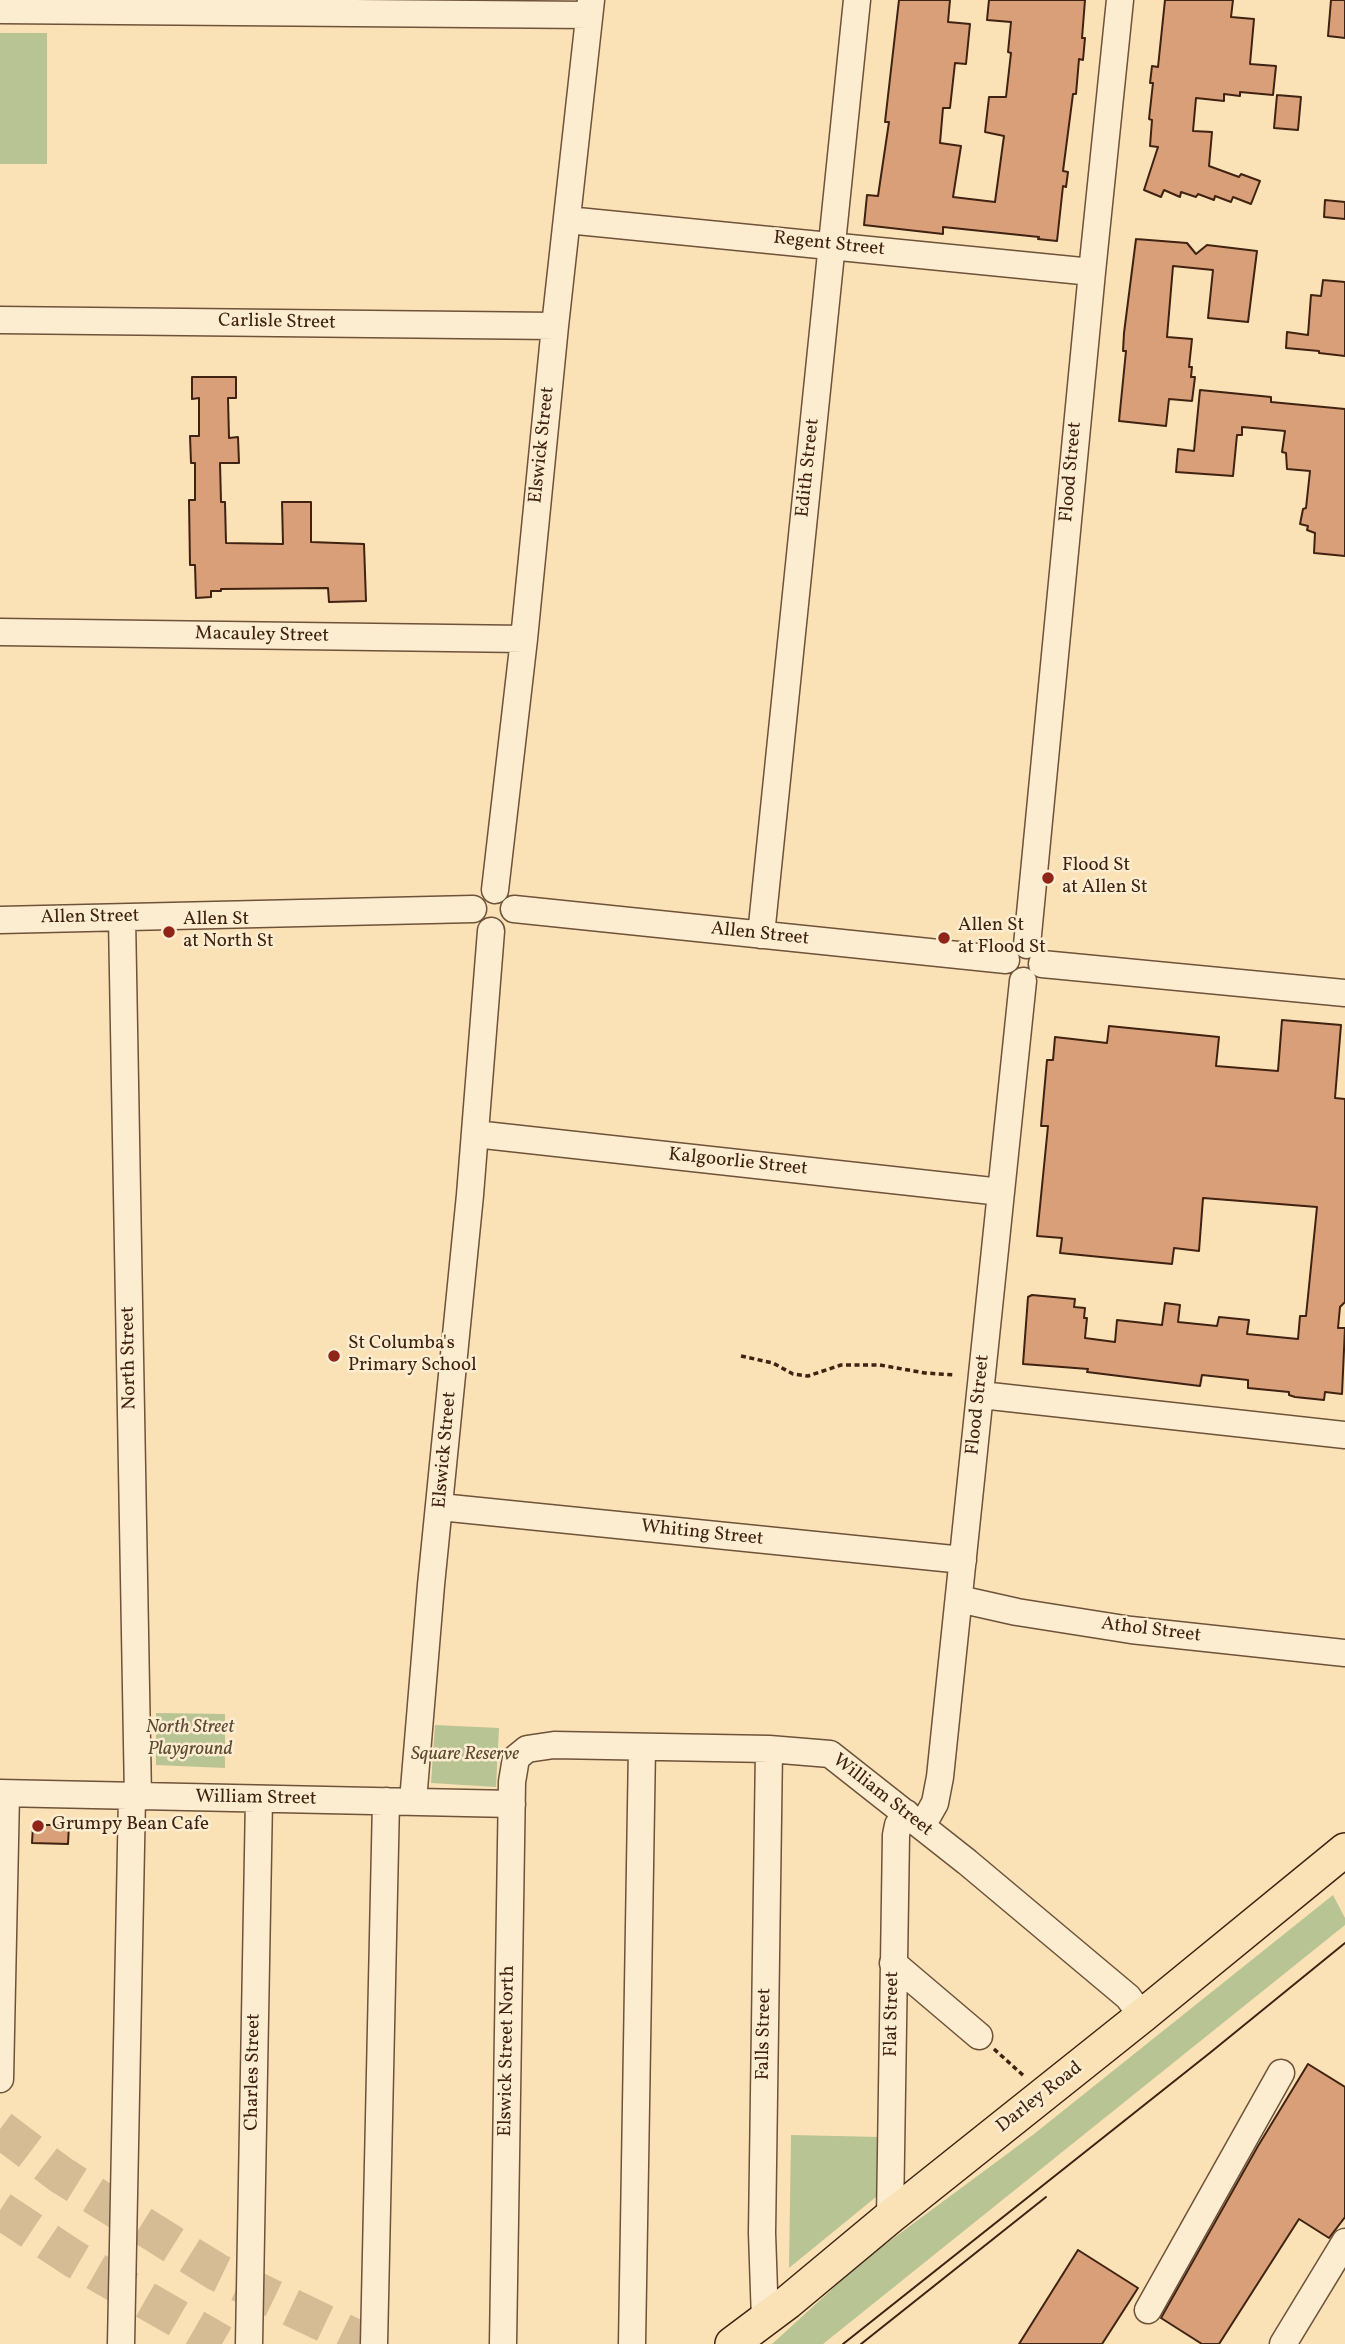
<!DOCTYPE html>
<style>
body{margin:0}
canvas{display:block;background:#fae2b6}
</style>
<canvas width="1345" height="2344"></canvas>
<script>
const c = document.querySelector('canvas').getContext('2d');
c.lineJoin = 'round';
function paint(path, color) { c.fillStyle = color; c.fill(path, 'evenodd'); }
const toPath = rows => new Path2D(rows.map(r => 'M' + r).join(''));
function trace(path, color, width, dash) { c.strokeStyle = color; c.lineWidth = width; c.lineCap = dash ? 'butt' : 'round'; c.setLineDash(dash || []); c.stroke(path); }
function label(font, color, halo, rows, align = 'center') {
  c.font = font + ' Vollkorn,serif'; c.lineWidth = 5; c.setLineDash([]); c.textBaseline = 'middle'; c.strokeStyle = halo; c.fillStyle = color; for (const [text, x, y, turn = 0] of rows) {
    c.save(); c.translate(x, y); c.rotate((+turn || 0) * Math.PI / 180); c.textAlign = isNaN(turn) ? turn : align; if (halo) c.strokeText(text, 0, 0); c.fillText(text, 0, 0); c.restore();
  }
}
const green = toPath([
 [0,33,47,33,47,164,0,164],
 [156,1713,225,1714,225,1768,156,1765],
 [435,1725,499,1728,496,1787,431,1783],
 [1333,1895,1345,1918,1345,1925,823,2344,772,2344,864,2260,1034,2134],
 [791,2135,881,2137,882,2192,789,2268]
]);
const building = toPath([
 [899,0,950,0,948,22,970,24,966,64,955,63,950,108,943,108,940,143,961,146,953,197,995,202,1004,136,985,132,989,97,1006,97,1011,53,1008,52,1011,22,987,20,989,0,1085,0,1082,38,1085,38,1083,60,1079,59,1076,94,1073,94,1063,171,1068,172,1066,187,1063,186,1057,241,1038,239,1039,237,943,227,943,234,864,225,867,195,878,196,889,122,885,122,899,0],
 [1165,0,1233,0,1231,17,1254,19,1250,64,1276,66,1273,95,1240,92,1240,96,1224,94,1224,101,1196,98,1193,131,1212,132,1209,166,1239,177,1241,174,1260,181,1251,204,1233,197,1231,202,1215,196,1214,200,1198,194,1196,197,1181,192,1180,197,1164,190,1161,197,1144,190,1158,147,1150,146,1152,120,1149,119,1153,83,1150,83,1152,66,1158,67,1165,0],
 [1331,0,1345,0,1345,38,1328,36,1331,0],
 [1277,95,1301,97,1298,130,1274,128,1277,95],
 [1325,200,1345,202,1345,219,1324,217,1325,200],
 [1136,239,1187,243,1196,254,1207,245,1257,251,1248,322,1208,318,1213,270,1173,266,1167,337,1192,339,1189,367,1192,367,1191,377,1195,377,1192,401,1169,399,1166,426,1119,421,1126,351,1123,351,1124,333,1136,239],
 [1323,280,1345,282,1345,356,1319,353,1319,351,1286,348,1287,332,1308,335,1311,295,1321,296,1323,280],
 [192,377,236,377,236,398,228,398,229,438,238,437,239,463,220,463,221,502,225,502,226,543,283,544,282,502,311,502,311,542,364,544,366,601,329,602,328,588,221,589,221,591,211,591,211,597,196,598,195,565,190,565,189,500,195,500,195,463,191,463,190,436,199,436,199,398,192,399,192,377],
 [1200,390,1271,397,1271,402,1345,409,1345,556,1314,553,1315,533,1307,530,1308,526,1300,524,1303,509,1306,508,1310,471,1287,469,1286,453,1282,452,1285,431,1242,427,1242,435,1237,435,1233,476,1176,472,1178,449,1194,451,1200,390],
 [1282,1020,1341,1025,1335,1098,1345,1099,1345,1302,1340,1307,1338,1328,1345,1328,1342,1394,1325,1392,1324,1400,1295,1397,1289,1395,1289,1392,1248,1388,1248,1380,1202,1375,1200,1386,1087,1372,1088,1369,1023,1364,1028,1297,1032,1295,1075,1299,1074,1307,1085,1308,1084,1318,1087,1318,1085,1338,1115,1342,1117,1320,1162,1325,1165,1303,1180,1305,1178,1322,1217,1326,1219,1317,1249,1320,1247,1334,1298,1339,1300,1316,1306,1316,1317,1207,1203,1198,1199,1251,1174,1248,1172,1264,1060,1253,1062,1238,1037,1236,1048,1126,1041,1126,1047,1060,1053,1060,1055,1037,1107,1043,1109,1026,1219,1037,1216,1066,1278,1071,1282,1020],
 [33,1825,69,1825,68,1844,32,1843,33,1825],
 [1308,2064,1345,2087,1345,2217,1329,2238,1299,2219,1219,2344,1202,2344,1161,2318,1258,2146,1308,2064],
 [1078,2250,1138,2288,1102,2344,1019,2344,1078,2250]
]);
const highwayTunnel = toPath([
 [0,2129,61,2175,217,2272,368,2344],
 [0,2210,74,2259,222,2344]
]);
const path = toPath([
 [741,1356,773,1363,793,1374,808,1376,841,1365,880,1365,925,1373,955,1375],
 [994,2049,1025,2077]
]);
const minor = toPath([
 [0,10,589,15],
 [567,220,1092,272],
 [0,320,555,326],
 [0,632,524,639],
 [495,890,524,639,555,326,591,0],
 [514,909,1006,960],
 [122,918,138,1797],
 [0,920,473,909],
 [761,935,857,0],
 [1027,945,1092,272,1120,0],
 [1042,964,1345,993],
 [475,1134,1001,1192],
 [981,1395,1345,1435],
 [440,1507,963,1560],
 [959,1599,1017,1612,1131,1630,1345,1653],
 [0,1793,512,1804],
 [413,1801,431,1585,470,1195,491,931],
 [922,1826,935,1803,940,1777,1023,981],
 [893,1963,979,2036],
 [0,2079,6,1794],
 [890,2217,896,1835,898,1825,906,1813],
 [1148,2310,1281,2073],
 [765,2320,762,2233,769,1749],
 [121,2344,132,1797],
 [249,2344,259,1799],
 [374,2344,386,1801],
 [503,2344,512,1782,516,1758,527,1749,554,1745,769,1749,830,1754,967,1862,1128,1997,1142,2016],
 [632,2344,642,1747],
 [1283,2344,1345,2242]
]);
const major = toPath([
 [732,2344,788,2302,890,2217,1142,2016,1345,1850]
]);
const tram = toPath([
 [843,2344,1211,2052,1345,1943],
 [861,2344,1046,2197]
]);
const markers = [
 [1048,878,7,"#8f2418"],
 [169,932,7,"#8f2418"],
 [944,938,7,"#8f2418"],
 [334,1356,7,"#8f2418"],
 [38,1826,7,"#8f2418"]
];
const streetNames = [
 ["Regent Street",829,245,6],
 ["Carlisle Street",277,323,1],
 ["Elswick Street",543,445,-84],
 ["Edith Street",809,468,-84],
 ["Flood Street",1072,472,-85],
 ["Macauley Street",262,636,1],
 ["Allen Street",90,918,-1],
 ["Allen Street",760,935,6],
 ["Kalgoorlie Street",738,1163,6],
 ["North Street",130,1358,-91],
 ["Flood Street",979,1405,-84],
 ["Elswick Street",446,1450,-85],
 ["Whiting Street",702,1534,6],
 ["Athol Street",1151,1631,7],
 ["William Street",882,1796,38],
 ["William Street",256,1799,1],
 ["Flat Street",893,2014,-89],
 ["Falls Street",765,2034,-89],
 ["Elswick Street North",508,2051,-89],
 ["Charles Street",254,2072,-89],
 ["Darley Road",1040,2098,-38]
];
const poiNames = [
 ["Flood St",1062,867],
 ["at Allen St",1062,889],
 ["Allen St",183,921],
 ["at North St",183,943],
 ["Allen St",958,927],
 ["at Flood St",958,949],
 ["St Columba's",348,1345],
 ["Primary School",348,1367],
 ["Grumpy Bean Cafe",52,1826]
];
const parkNames = [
 ["North Street",190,1729],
 ["Playground",190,1751],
 ["Square Reserve",465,1756]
];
paint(green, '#b8c493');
paint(building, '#d99f79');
trace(building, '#3f2211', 2);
trace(highwayTunnel, '#d5bc95', 38, [38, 19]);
trace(minor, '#6e523a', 29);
trace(major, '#3f2211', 36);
trace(path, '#3f2211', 3.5, [5, 3.5]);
trace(minor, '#fcecd0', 26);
trace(major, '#fae2b6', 33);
trace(tram, '#3f2211', 2);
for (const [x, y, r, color] of markers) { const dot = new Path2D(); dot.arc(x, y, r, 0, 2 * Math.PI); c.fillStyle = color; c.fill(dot); trace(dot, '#fcecd0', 2.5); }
label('19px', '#3f2211', '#fcecd0', streetNames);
label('19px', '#3f2211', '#fcecd0', poiNames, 'left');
label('italic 19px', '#5d4a32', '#fcecd0', parkNames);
</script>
